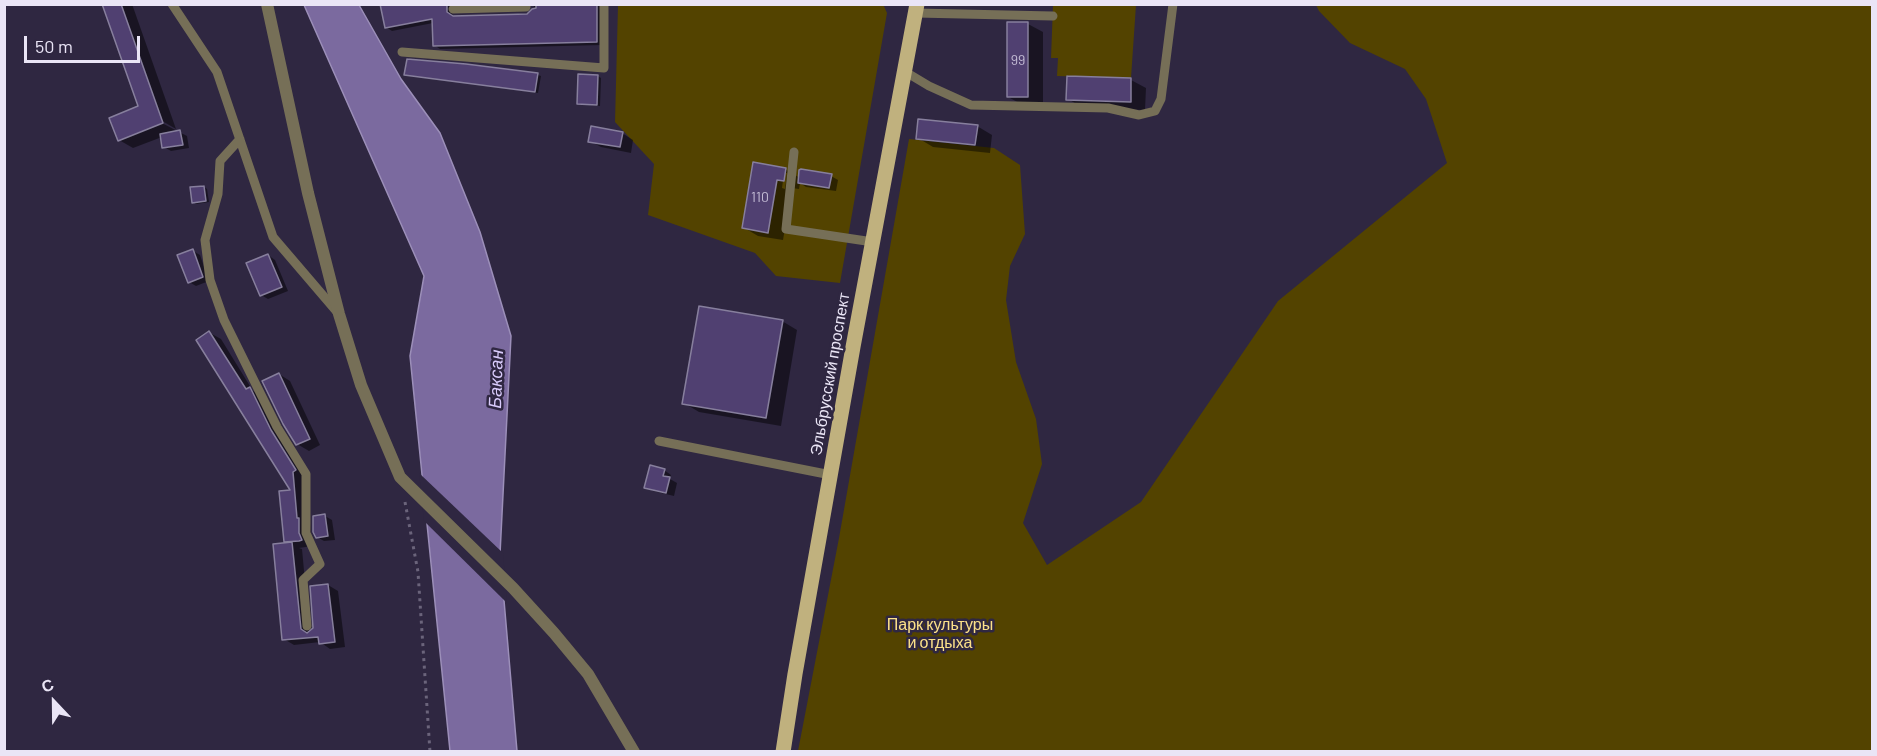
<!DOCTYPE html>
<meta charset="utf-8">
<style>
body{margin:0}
#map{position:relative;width:1877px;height:756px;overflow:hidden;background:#2f2741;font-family:Barlow,sans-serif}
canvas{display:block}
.frame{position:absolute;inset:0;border:6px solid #eae5f6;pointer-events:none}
.north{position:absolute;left:24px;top:672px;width:60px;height:60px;-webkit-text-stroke:4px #2f2741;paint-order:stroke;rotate:338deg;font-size:16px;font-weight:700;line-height:24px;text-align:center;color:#eae5f6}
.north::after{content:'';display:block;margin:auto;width:21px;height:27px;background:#eae5f6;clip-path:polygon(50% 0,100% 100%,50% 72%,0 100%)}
.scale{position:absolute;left:24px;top:36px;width:116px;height:27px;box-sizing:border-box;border:3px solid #eae5f6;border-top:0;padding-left:8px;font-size:18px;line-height:21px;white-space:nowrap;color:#eae5f6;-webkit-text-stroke:4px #2f2741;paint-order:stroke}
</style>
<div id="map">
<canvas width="1877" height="756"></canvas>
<div class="frame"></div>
<div class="north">С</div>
<div class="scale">50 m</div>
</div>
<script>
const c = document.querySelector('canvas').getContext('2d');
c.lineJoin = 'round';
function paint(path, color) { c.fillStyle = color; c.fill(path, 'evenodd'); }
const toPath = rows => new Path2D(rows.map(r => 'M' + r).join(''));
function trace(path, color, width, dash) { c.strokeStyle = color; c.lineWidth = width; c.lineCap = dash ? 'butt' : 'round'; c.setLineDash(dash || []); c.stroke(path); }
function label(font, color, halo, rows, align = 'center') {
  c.font = font + ' Barlow,sans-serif'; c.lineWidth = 5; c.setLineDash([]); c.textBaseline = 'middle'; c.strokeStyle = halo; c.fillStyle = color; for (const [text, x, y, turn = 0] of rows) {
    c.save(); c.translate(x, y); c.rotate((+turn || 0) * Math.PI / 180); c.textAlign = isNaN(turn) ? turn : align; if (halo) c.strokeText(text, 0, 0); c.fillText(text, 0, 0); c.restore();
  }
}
const green = toPath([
 [883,4,887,13,840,283,776,276,755,253,648,215,654,164,615,122,618,5],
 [1053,5,1136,5,1131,78,1057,76,1058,58,1051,58],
 [1316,5,1872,5,1872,751,798,751,839,538,909,139,994,148,1020,165,1025,234,1010,266,1006,300,1016,362,1036,419,1042,464,1023,523,1047,565,1141,502,1278,301,1447,163,1426,99,1405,69,1350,43,1319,11]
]);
const water = toPath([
 [304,5,359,5,401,79,440,133,480,232,511,336,500,554,517,751,450,751,410,356,424,276,304,5]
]);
const pier = toPath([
 [419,473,503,553,507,603,424,521]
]);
const shadow = toPath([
 [104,4,132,4,176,129,157,118,156,120,187,136,189,148,171,151,164,147,162,137,133,148,119,140,140,107],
 [376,4,469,4,456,6,452,14,454,17,527,15,533,12,534,5,537,4,605,4,603,45,440,49,434,45,433,23,392,31,386,27,382,8],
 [1008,24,1028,24,1043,32,1043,105,1023,105,1008,97],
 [406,74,538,75,541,76,538,93],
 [598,76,601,78,600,106,579,104],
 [1131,80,1146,88,1145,110,1083,108,1068,99],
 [977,126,992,135,990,153,933,147,918,138],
 [622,133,633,140,631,153,601,147,590,141],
 [754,164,785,169,800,178,831,176,838,180,836,191,806,187,800,183,799,189,792,188,783,240,758,236,743,227],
 [784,173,787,173,785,189,782,188],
 [204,187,207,189,209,202,196,204,193,202],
 [193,251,200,255,209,281,196,286,189,282],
 [268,255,275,260,288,291,268,299,261,295],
 [782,321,797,330,781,426,699,412,684,403],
 [210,333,221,339,253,391,261,395,306,477,312,546,299,548,302,549,310,635,315,626,328,585,338,591,345,647,330,649,320,642,294,645,284,639,289,544,285,541,293,491],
 [279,374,290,381,320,445,309,451,297,444],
 [664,470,671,475,670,479,677,483,674,496,653,491,646,487],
 [325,516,332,520,335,540,324,541,317,537]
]);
const building = toPath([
 [102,4,121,4,163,123,118,141,109,118,138,106,102,4],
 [380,4,447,4,447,12,453,16,527,14,532,9,536,8,536,4,597,4,597,42,433,46,432,19,385,28,380,4],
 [1007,22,1028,22,1028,97,1007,97,1007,22],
 [407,59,466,64,538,73,535,92,404,75,407,59],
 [578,74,598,75,597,105,577,104,578,74],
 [1067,76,1131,78,1131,102,1066,100,1067,76],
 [918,119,978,125,975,145,916,139,918,119],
 [591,126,623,132,620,147,588,142,591,126],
 [180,130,183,145,162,148,160,134,180,130],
 [753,162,786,168,784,181,777,180,768,233,742,228,753,162],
 [801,169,832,174,829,188,798,183,799,170,801,169],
 [204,186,206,201,192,203,190,187,204,186],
 [193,249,203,277,188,283,177,255,193,249],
 [268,254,282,287,260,296,246,263,268,254],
 [699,306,783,320,766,418,682,404,699,306],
 [209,331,246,389,250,387,271,430,296,470,293,472,297,518,299,518,299,533,302,540,299,541,284,542,279,491,290,490,196,340,209,331],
 [279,373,310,439,296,445,283,424,262,381,279,373],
 [650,465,665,469,663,476,670,477,666,493,644,488,650,465],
 [325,514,328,536,316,538,313,532,313,516,325,514],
 [292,542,301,629,307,633,313,628,310,586,328,584,335,642,319,644,318,637,282,640,273,544,292,542]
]);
const path = toPath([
 [405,502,418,572,430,752]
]);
const service = toPath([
 [172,4,217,72,273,237,338,313],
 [453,9,526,7,526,4],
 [916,13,1053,16],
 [402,52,604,68,604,4],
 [904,71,929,86,971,105,1108,108,1139,115,1155,111,1161,99,1173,4],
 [240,139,220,161,218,194,205,240,210,280,224,320,277,427,306,474,306,533,320,564,303,580,307,626],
 [794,152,786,229,873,242],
 [659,441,831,475]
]);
const minor = toPath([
 [267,4,308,193,339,314,361,385,400,477,513,588,554,633,588,674,634,752]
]);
const primary = toPath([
 [783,752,795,674,853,347,917,4]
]);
const numberNames = [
 ["99",1018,60],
 ["110",760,197]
];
const streetNames = [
 ["Эльбрусский проспект",830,374,-80]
];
const parkNames = [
 ["Парк культуры",940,625],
 ["и отдыха",940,643]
];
const waterNames = [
 ["Баксан",496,379,-88]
];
paint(green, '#534300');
paint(water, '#7b6a9f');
trace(water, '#9c8fb9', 1.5);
paint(pier, '#2f2741');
paint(shadow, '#0007');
paint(building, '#504071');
trace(building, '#877f9d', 1.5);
trace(path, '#6b647b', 3, [3, 4.5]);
trace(service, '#766f57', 9);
trace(minor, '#766f57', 12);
trace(primary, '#c0b17e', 15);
label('14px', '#c4bcd5', null, numberNames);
label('16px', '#eae5f6', '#2f2741', streetNames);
label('16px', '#fce189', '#2f2741', parkNames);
label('italic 18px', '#d9cbfb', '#2f2741', waterNames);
</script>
